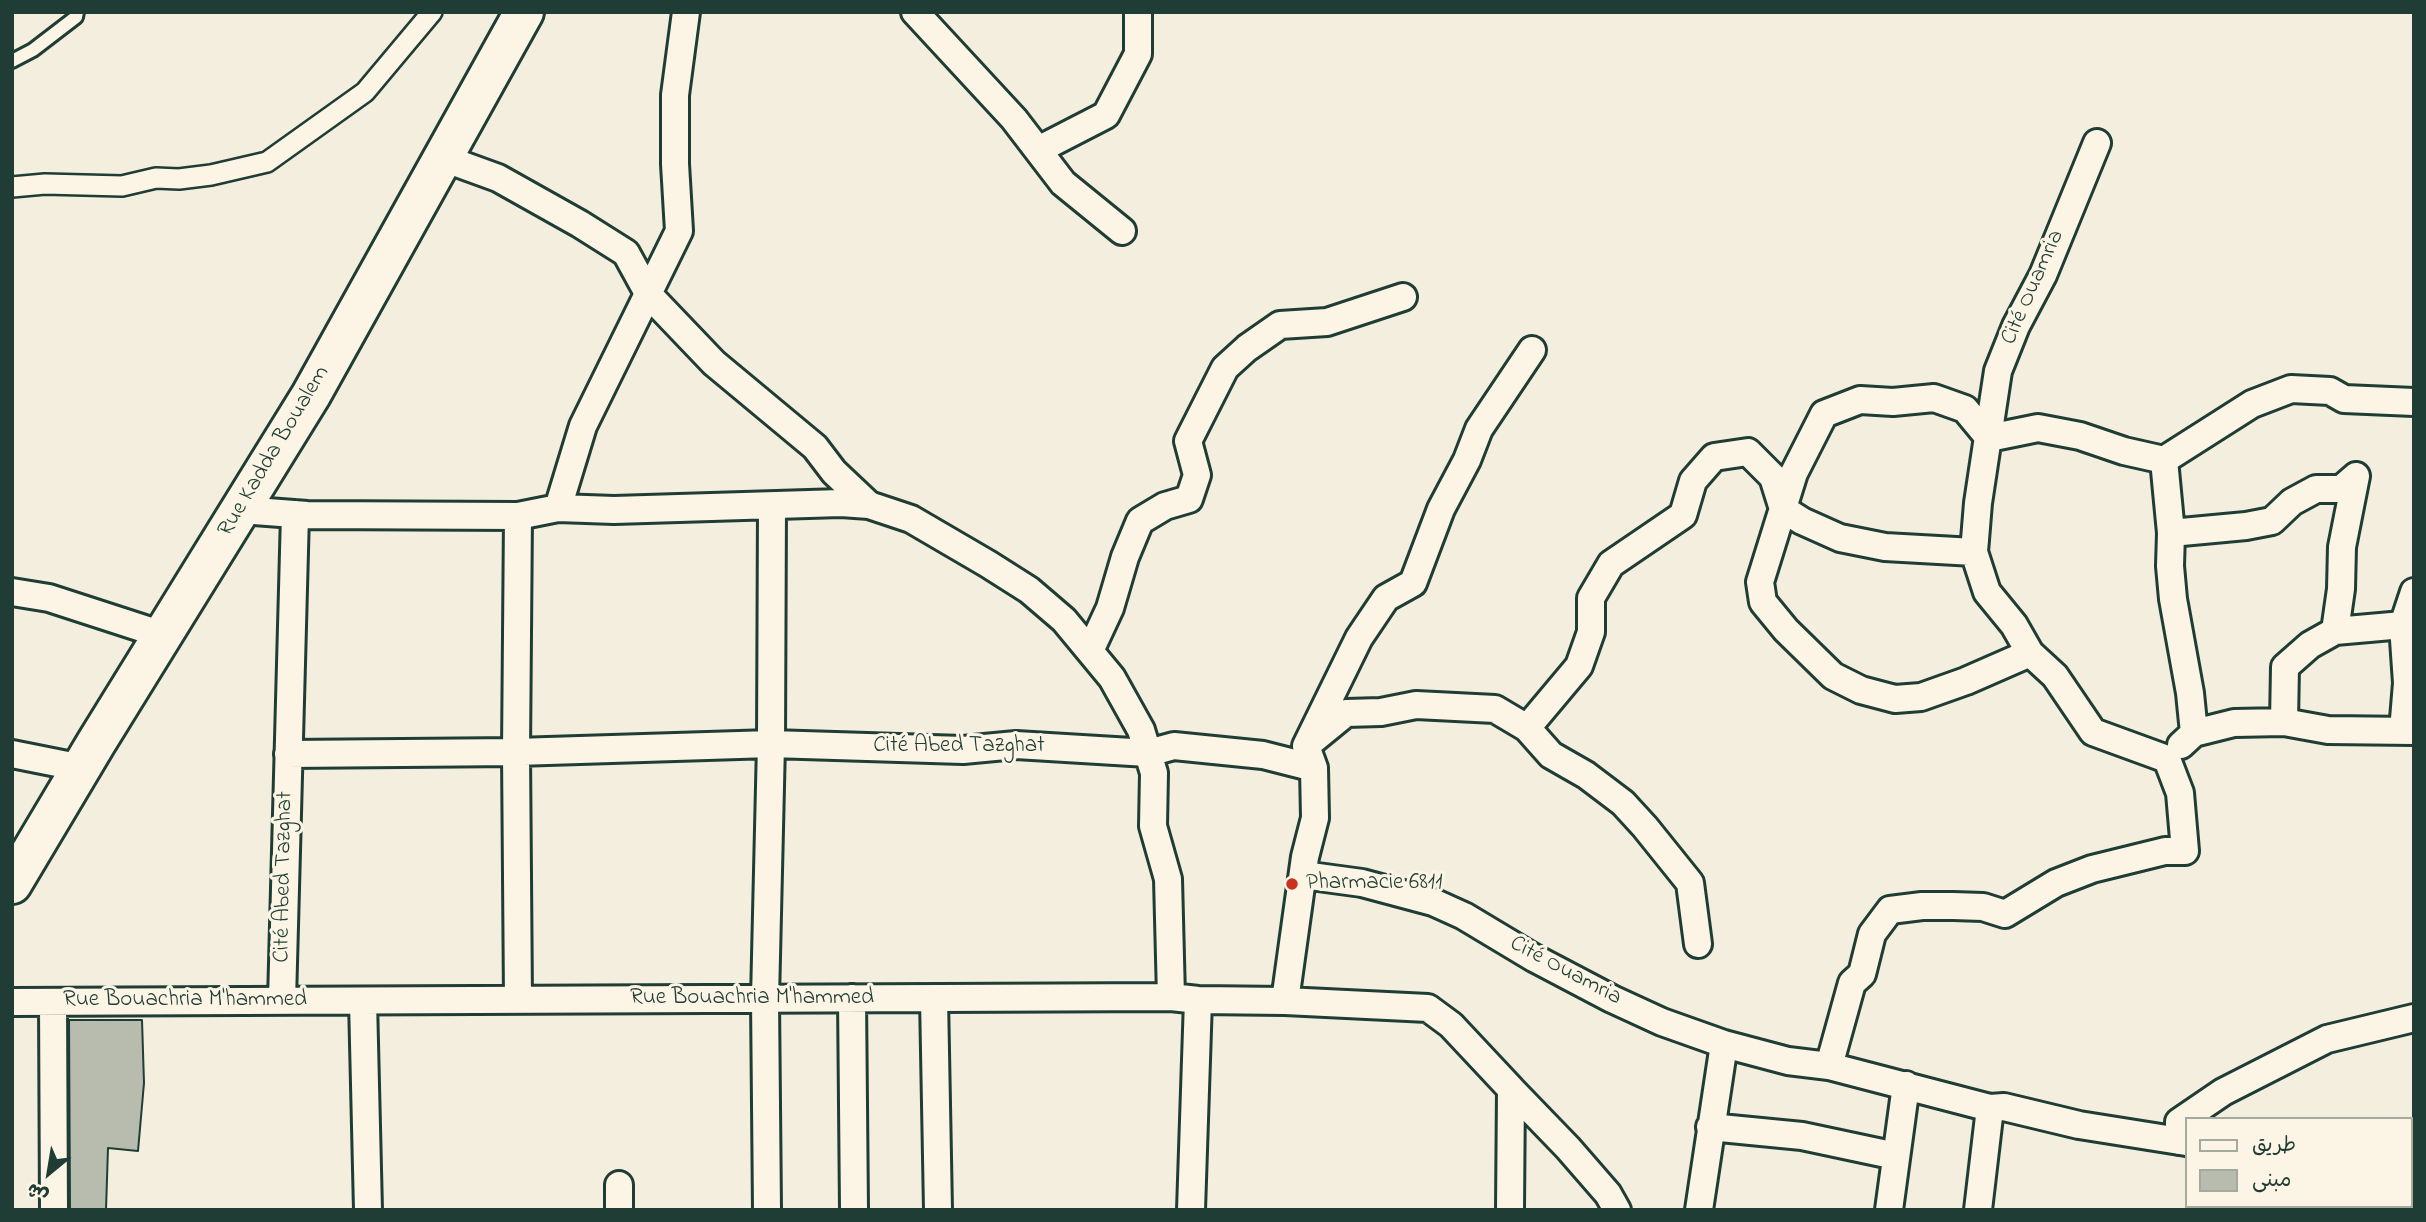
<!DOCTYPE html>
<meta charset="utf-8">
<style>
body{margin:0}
#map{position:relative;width:2426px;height:1222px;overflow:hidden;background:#f3eede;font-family:"Indie Flower","Playpen Sans Arabic",sans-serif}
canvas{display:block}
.frame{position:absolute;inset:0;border:14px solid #1f3d34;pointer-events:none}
.legend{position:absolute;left:2185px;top:1117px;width:228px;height:91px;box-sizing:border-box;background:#fcf5e5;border:2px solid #a4ab9e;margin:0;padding:9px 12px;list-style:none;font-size:21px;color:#1f3d34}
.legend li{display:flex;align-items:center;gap:14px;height:35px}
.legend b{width:35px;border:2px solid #a4ab9e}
.north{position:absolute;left:14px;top:1138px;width:70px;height:70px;-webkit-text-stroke:5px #fcf5e5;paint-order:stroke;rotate:210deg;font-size:19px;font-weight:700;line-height:28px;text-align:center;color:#1f3d34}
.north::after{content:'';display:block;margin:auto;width:24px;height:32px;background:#1f3d34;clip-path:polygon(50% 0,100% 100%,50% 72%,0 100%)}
</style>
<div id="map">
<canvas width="2426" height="1222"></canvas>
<div class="frame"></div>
<ul class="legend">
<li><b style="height:9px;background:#fcf5e5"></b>طريق</li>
<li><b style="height:19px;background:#b8bcae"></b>مبنى</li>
</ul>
<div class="north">ش</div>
</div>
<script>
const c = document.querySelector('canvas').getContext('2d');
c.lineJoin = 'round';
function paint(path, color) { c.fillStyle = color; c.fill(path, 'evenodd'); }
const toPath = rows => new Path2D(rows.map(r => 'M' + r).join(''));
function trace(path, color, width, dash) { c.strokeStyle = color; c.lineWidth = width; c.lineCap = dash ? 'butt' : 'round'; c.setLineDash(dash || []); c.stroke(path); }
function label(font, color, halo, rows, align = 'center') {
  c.font = font + ' "Indie Flower",sans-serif'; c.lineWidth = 6; c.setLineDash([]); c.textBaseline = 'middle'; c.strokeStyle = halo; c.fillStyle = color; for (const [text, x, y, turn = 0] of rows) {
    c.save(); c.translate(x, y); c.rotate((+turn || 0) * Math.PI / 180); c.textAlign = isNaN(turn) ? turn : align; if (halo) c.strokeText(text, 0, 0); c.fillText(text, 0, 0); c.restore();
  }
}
const building = toPath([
 [69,1020,142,1020,144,1083,138,1151,108,1148,106,1210,70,1210,69,1020]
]);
const service = toPath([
 [12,61,33,50,76,17,77,12]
]);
const pedestrian = toPath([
 [12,187,45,184,122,186,156,178,179,179,211,175,267,162,365,92,432,12]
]);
const minor = toPath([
 [915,12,1014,119,1063,183,1122,231],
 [2097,143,2043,275,2016,326,1998,371,1978,503,1974,552,1987,592,2014,625,2030,653,2055,676,2093,732,2167,759],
 [1038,150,1106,115,1138,54,1138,12],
 [443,158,498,178,580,224,626,253,649,295,714,363,815,447,834,472,869,505],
 [2164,460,2171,533,2170,566,2173,599,2190,693,2194,733],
 [558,508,583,426,679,231,675,164,675,95,686,12],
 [1783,509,1802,521,1840,538,1885,547,1974,552],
 [241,510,307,515,518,516,558,508,614,510,841,503,869,505,911,519,988,564,1029,590,1064,620,1112,678,1141,730,1154,773,1153,826,1168,879,1171,997],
 [2171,533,2246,526,2272,521,2292,502,2316,489,2341,489,2356,476],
 [12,592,49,598,163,635],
 [2335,631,2341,589,2342,547,2356,476],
 [1090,651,1110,608,1125,557,1140,521,1165,506,1189,499,1197,475,1188,441,1225,368,1247,348,1280,325,1327,322,1403,297],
 [2030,653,1966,681,1921,697,1895,699,1861,690,1833,676,1786,630,1763,602,1760,582,1794,473,1824,414,1860,400,1893,402,1934,398,1965,409,1989,438,2038,428,2080,436,2124,451,2164,460,2252,404,2291,389,2330,391,2344,399,2414,402],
 [2284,722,2285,667,2310,645,2335,631,2403,625],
 [1527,728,1579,666,1591,632,1591,598,1611,564,1683,515,1693,481,1714,457,1748,452,1773,477,1783,509],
 [2403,731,2407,683,2403,625,2414,592],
 [1313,740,1346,713,1381,712,1416,705,1495,709,1527,728,1551,755,1586,775,1623,803,1645,827,1690,883,1698,944],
 [2181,745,2194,733,2234,723,2284,722,2328,730,2414,731],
 [12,754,82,768],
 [288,754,516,752,771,744,963,750,1016,745,1148,753,1174,746,1263,755,1314,768],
 [1303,875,1362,883,1433,902,1464,916,1534,958,1612,999,1662,1022,1724,1044,1788,1061,1829,1066,1990,1108,2004,1107,2079,1125,2186,1142],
 [852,998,854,1210],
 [934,998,938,1210],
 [518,1000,516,752,518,516],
 [282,1001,295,514],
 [363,1001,368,1210],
 [1285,1001,1305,857,1315,818,1314,768,1306,746,1359,638,1386,598,1413,583,1441,509,1467,460,1479,429,1532,350],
 [12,1002,1171,997,1198,1000,1285,1001,1428,1008,1451,1025,1511,1089,1510,1210],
 [53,1002,54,1210],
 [1829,1066,1852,983,1862,974,1872,934,1890,910,1922,906,1953,906,1983,907,2005,914,2056,883,2092,869,2165,851,2185,851,2180,793,2167,759],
 [1511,1089,1568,1148,1608,1194,1617,1210],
 [1710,1127,1802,1136,1896,1156],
 [2179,1141,2179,1122,2223,1092,2327,1039,2414,1018],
 [2410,1154,2414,1154],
 [619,1185,619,1210],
 [767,1210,765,999,771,744,772,507],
 [1191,1210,1198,1000],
 [1699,1210,1724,1044],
 [1889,1210,1906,1085],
 [1978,1210,1990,1108],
 [2319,1210,2319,1206]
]);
const primary = toPath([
 [12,884,96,743,311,395,524,12]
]);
const markers = [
 [1292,884,7,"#c8321e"]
];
const streetNames = [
 ["Cité Ouamria",2034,288,-66],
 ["Rue Kadda Boualem",275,452,-59],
 ["Cité Abed Tazghat",959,747],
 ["Cité Abed Tazghat",285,877,-89],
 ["Cité Ouamria",1565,972,28],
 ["Rue Bouachria M'hammed",752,999],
 ["Rue Bouachria M'hammed",185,1001]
];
const poiNames = [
 ["Pharmacie 6811",1306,884]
];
paint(building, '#b8bcae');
trace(building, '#1f3d34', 2);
trace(service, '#1f3d34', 18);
trace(pedestrian, '#1f3d34', 24);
trace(minor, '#1f3d34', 32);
trace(primary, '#1f3d34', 44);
trace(service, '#fcf5e5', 12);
trace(pedestrian, '#fcf5e5', 19);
trace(minor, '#fcf5e5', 26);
trace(primary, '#fcf5e5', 38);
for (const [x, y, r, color] of markers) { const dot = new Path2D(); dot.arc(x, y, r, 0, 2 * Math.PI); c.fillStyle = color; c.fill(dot); trace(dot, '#fcf5e5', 2.5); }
label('23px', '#1f3d34', '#fcf5e5', streetNames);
label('23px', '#1f3d34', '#fcf5e5', poiNames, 'left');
</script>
